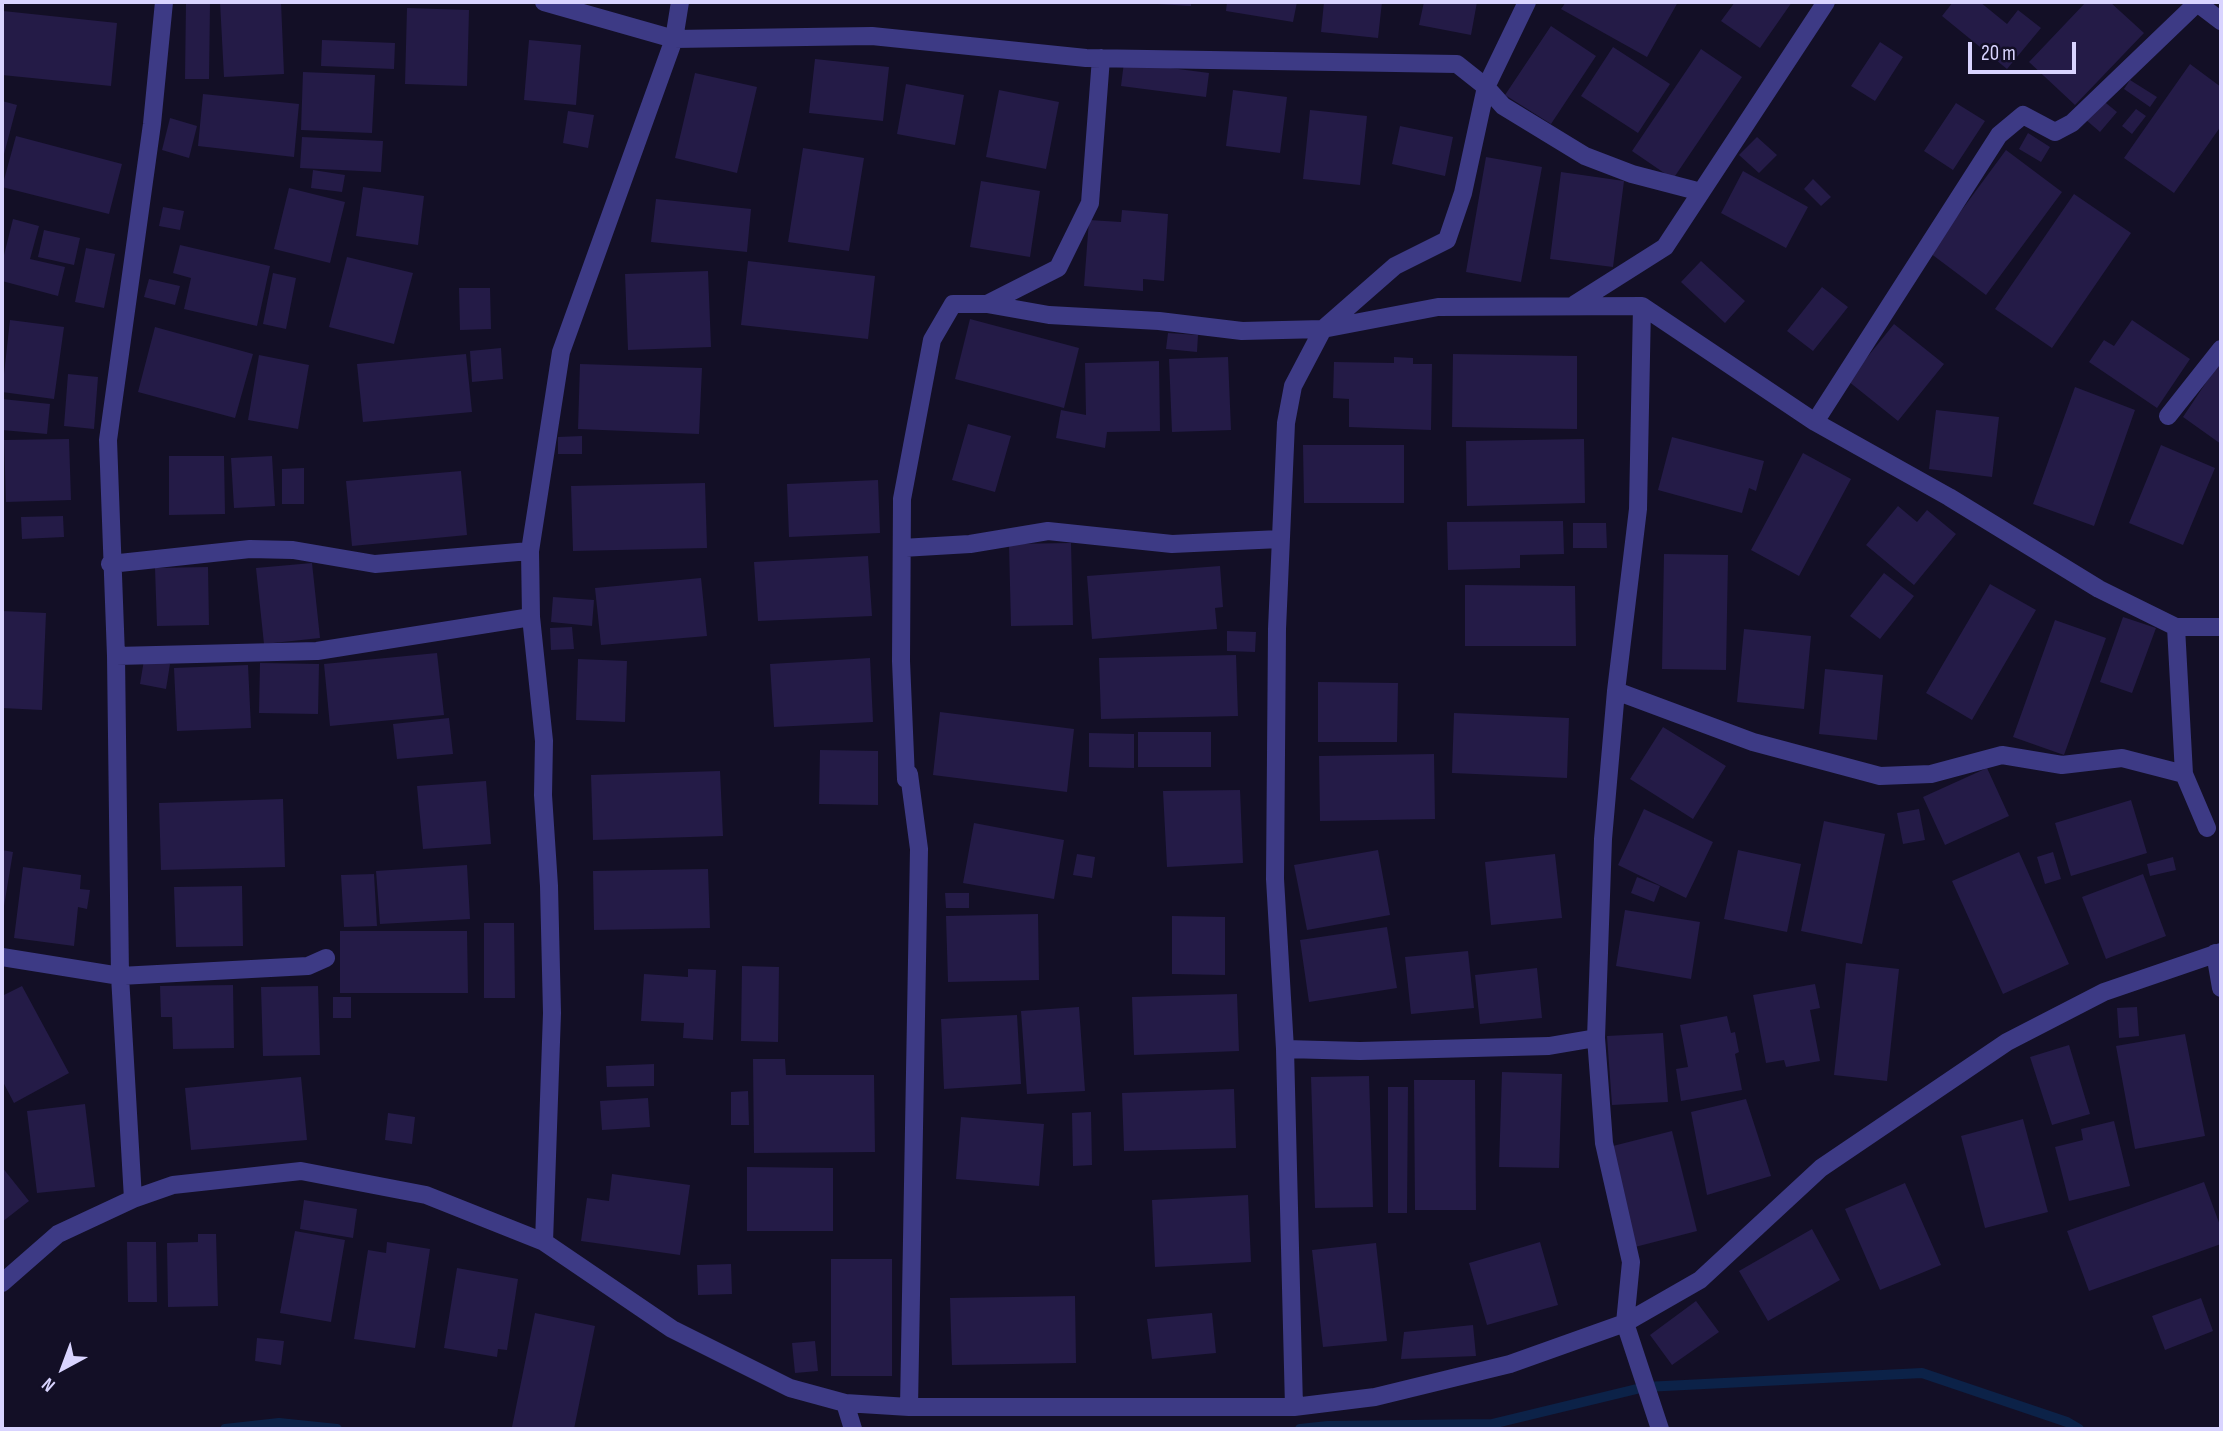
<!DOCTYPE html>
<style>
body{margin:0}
#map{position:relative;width:2223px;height:1431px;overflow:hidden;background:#130f26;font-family:"Sofia Sans Condensed",sans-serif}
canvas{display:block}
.frame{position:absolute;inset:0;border:4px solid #d9d4ff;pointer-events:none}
.north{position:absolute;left:28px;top:1333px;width:70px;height:70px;-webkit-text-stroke:5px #130f26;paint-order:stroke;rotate:221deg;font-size:19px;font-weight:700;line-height:28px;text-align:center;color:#d9d4ff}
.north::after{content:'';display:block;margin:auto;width:24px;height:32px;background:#d9d4ff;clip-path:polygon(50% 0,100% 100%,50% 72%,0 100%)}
.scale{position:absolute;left:1968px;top:42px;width:108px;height:32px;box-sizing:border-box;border:4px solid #d9d4ff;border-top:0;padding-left:9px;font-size:21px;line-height:24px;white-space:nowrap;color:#d9d4ff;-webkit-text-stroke:5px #130f26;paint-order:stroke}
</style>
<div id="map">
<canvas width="2223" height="1431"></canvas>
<div class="frame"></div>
<div class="north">N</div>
<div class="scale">20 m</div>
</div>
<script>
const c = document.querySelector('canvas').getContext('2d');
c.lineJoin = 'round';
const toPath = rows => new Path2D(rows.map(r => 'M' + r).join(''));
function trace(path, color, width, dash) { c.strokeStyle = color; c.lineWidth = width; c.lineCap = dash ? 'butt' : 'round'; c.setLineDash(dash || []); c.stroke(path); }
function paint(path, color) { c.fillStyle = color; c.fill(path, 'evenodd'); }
const stream = toPath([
 [225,1429,279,1423,337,1429],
 [1300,1429,1328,1426,1492,1424,1645,1387,1922,1373,2067,1422,2079,1429]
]);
const building = toPath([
 [186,2,210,2,209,79,185,79],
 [220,2,281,2,284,74,224,77],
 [1157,2,1191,2,1191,6,1157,4],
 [1227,2,1297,2,1293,22,1226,11],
 [1324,2,1382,2,1378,38,1321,32],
 [1424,2,1477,2,1471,35,1419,25],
 [1566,2,1678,2,1647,57,1561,9],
 [1735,2,1792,2,1760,48,1721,21],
 [1953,2,1980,2,2007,24,2018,10,2041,28,2007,69,1942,16],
 [2086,2,2110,2,2144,33,2075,105,2029,62],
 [407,8,469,10,467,86,405,84],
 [3,11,117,23,111,86,2,75],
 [1551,26,1596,56,1551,124,1505,95],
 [322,40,395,43,394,69,321,66],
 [529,40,581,45,576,105,524,100],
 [1880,42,1903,57,1875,101,1851,86],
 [1613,47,1670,84,1638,133,1581,96],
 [1701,49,1742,77,1673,179,1632,151],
 [815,59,889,67,883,121,809,113],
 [1124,62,1209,73,1206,97,1121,86],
 [2190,64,2221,87,2221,126,2174,193,2124,158],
 [303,72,375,75,372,133,301,130],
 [695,73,757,87,737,173,675,158],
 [2130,80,2157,97,2150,107,2124,89],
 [906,84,964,95,955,145,897,134],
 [999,90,1059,102,1046,169,986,157],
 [1233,90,1287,97,1280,153,1226,146],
 [203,94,299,104,294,157,198,146],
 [2101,99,2117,112,2100,132,2085,119],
 [2,101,17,105,3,158,2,158],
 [1956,103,1985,121,1953,170,1924,151],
 [2136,109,2146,116,2132,134,2122,126],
 [1310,110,1367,116,1360,185,1303,179],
 [568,111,594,115,588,148,563,143],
 [170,118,197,126,189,158,162,150],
 [1400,126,1453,137,1445,176,1392,164],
 [2028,133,2050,147,2041,162,2019,149],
 [16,136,122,164,109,214,2,187],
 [302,137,383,141,381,172,300,168],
 [1757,137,1777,155,1759,173,1739,155],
 [803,148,864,158,849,251,788,242],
 [2006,150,2062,192,1986,295,1930,253],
 [1486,157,1542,167,1521,282,1466,272],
 [313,170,345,175,342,192,311,188],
 [1743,171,1808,207,1786,248,1721,213],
 [1561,172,1624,181,1613,267,1550,259],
 [1813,179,1831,197,1821,206,1804,189],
 [981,181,1040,191,1030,257,970,247],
 [363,187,424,196,418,245,356,236],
 [289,188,345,202,330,263,274,249],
 [2074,194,2131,233,2052,348,1995,309],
 [656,199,751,209,747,252,651,242],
 [163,207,184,211,180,230,159,226],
 [1122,210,1168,214,1164,281,1143,279,1143,291,1084,286,1089,220,1121,222],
 [13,219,39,226,30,259,65,267,58,296,2,281,2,263],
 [44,230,80,238,74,265,38,257],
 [180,245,270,266,257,326,184,309,191,278,173,273],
 [86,248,115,254,104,308,75,302],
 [347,257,413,273,394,344,329,327],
 [748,261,875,276,868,339,741,325],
 [1701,261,1745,301,1725,323,1681,282],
 [708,271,711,347,628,350,625,274],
 [273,273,296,278,286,329,263,324],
 [149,279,180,286,175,305,144,297],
 [1822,287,1848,307,1813,351,1787,331],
 [459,288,490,288,491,329,460,330],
 [970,319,1079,348,1064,408,955,379],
 [10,320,64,327,54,399,2,392],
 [2132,320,2190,359,2157,408,2089,362,2104,340,2114,346],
 [1894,324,1944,364,1898,421,1848,381],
 [155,327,253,354,235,418,138,392],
 [1168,333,1198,335,1197,352,1166,349],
 [501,348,503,379,472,382,470,351],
 [466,354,472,412,363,422,357,364],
 [1453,354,1577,356,1577,429,1452,427],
 [259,355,309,365,298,429,248,420],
 [1228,357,1231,430,1172,432,1169,359],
 [1394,357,1413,358,1413,364,1432,364,1431,430,1349,427,1349,399,1333,398,1334,362,1394,363],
 [2221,360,2221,444,2183,417],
 [1159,361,1160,431,1107,432,1105,448,1056,438,1061,410,1086,415,1085,363],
 [580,364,702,368,699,434,578,429],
 [68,374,98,377,94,429,64,426],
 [2075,387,2135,410,2094,526,2033,504],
 [2,399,50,404,47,434,2,430],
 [1936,410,1999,417,1992,477,1929,469],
 [968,424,1011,436,995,492,952,480],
 [582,436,582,454,558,454,558,437],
 [1672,437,1764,461,1756,491,1749,488,1742,513,1658,490],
 [69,439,71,500,6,502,4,440],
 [1584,439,1585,503,1467,506,1466,441],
 [1303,445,1404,445,1404,503,1304,503],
 [2161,445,2215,468,2183,545,2129,523],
 [1803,453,1851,479,1799,576,1751,550],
 [169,456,224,456,225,514,169,515],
 [272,456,275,506,234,508,231,458],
 [304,468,304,504,282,504,282,469],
 [461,471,467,535,352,546,346,481],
 [878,480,880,533,789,537,787,484],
 [705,483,707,548,573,551,571,486],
 [1898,506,1917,522,1927,510,1956,534,1914,585,1866,545],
 [63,516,64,537,22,539,21,517],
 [1563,521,1564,554,1520,555,1520,568,1448,570,1447,522],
 [1573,523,1606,523,1607,548,1573,548],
 [1071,543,1073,625,1011,626,1009,544],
 [1664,554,1728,555,1726,670,1662,669],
 [868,556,872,616,758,621,754,562],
 [312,563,320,638,264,644,256,568],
 [1220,566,1223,607,1215,608,1217,629,1092,639,1087,576],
 [208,567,209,625,157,626,155,568],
 [1884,573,1914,596,1880,639,1850,616],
 [701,578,707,636,601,645,595,588],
 [1990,584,2036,610,1972,720,1926,693],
 [1465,585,1575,586,1576,646,1465,646],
 [553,597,594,600,592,626,551,622],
 [2,611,46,613,42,710,2,708],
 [2123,617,2156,628,2132,693,2100,682],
 [2055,620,2106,638,2064,755,2013,737],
 [572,627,574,649,551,650,550,628],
 [1744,629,1811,636,1804,709,1737,702],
 [1227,631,1256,632,1255,652,1227,651],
 [437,653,444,715,330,726,324,664],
 [1236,655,1238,716,1101,719,1099,658],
 [870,658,873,722,774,727,770,664],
 [578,659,627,661,625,722,576,720],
 [144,660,170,664,166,689,140,684],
 [260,663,319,664,318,714,259,713],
 [248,665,251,728,177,731,174,668],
 [1825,669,1883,675,1877,740,1819,734],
 [1318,682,1398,683,1397,742,1318,742],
 [940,712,1074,729,1067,792,933,775],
 [1454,713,1569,718,1567,778,1452,773],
 [449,718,453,754,397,759,393,724],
 [1663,727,1726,766,1693,819,1630,779],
 [1138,732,1211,732,1211,767,1138,767],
 [1089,733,1134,734,1134,768,1089,767],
 [820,750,878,751,878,805,819,804],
 [1434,754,1435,819,1320,821,1319,756],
 [1987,768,2009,816,1945,845,1923,797],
 [720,771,723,836,593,840,591,775],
 [486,781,491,844,423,849,417,786],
 [1240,790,1243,863,1167,867,1163,791],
 [283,799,285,867,161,870,159,803],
 [2131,800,2147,853,2071,876,2055,823],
 [1644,809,1713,842,1686,898,1618,865],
 [1919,809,1925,840,1903,844,1897,813],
 [1824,821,1885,834,1862,944,1801,931],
 [974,823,1064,840,1054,899,963,883],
 [2,850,13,852,3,912,2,912],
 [1378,850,1390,915,1307,930,1294,865],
 [1738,850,1801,864,1787,932,1724,919],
 [2019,852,2069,964,2003,994,1952,881],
 [2053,852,2061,879,2045,884,2037,857],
 [1077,854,1095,857,1092,878,1073,875],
 [1555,854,1562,918,1491,925,1485,862],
 [2173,857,2176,870,2150,876,2147,864],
 [467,865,470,919,380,924,376,871],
 [23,867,81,875,80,889,90,890,87,909,78,907,74,946,14,938],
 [708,869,710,928,594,930,593,871],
 [374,874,377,926,344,927,341,875],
 [2143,874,2166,936,2106,959,2082,897],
 [1637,877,1660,886,1654,902,1631,893],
 [242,886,243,946,176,947,174,887],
 [945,893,969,893,969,908,946,908],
 [1625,910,1700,922,1691,979,1616,966],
 [1038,914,1039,980,948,982,946,916],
 [1172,916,1225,917,1225,975,1172,974],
 [484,923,514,923,515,998,484,998],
 [1387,927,1397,988,1309,1002,1300,940],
 [340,931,467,931,468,993,340,993],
 [1468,951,1474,1008,1411,1014,1405,957],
 [1846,963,1899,969,1887,1081,1834,1075],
 [742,966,779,967,778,1042,741,1041],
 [1537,968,1542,1018,1480,1024,1475,975],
 [688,969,716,970,713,1040,683,1038,684,1023,641,1021,644,974,688,977],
 [1815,984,1820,1008,1810,1010,1820,1061,1786,1067,1784,1060,1766,1063,1753,995],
 [233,985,234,1048,173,1049,172,1017,161,1017,160,986],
 [22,986,69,1073,14,1103,2,1080,2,996],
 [318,986,320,1055,263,1056,261,987],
 [1237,994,1239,1051,1134,1055,1132,997],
 [333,997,351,997,351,1018,333,1018],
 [1079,1007,1085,1091,1027,1094,1021,1011],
 [2137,1007,2139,1036,2119,1038,2117,1008],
 [1017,1015,1021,1084,944,1089,941,1019],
 [1727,1016,1731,1033,1735,1032,1739,1052,1735,1054,1742,1090,1681,1101,1676,1069,1688,1067,1680,1025],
 [1663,1033,1668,1102,1612,1105,1607,1036],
 [2185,1034,2205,1136,2135,1149,2116,1046],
 [2069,1045,2090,1114,2052,1125,2030,1057],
 [753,1059,785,1059,786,1075,874,1075,875,1152,754,1153],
 [654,1064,654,1086,607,1087,606,1066],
 [1502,1072,1562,1074,1559,1168,1499,1167],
 [1369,1076,1373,1207,1315,1208,1311,1077],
 [301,1077,307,1140,191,1150,185,1088],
 [1414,1080,1475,1080,1476,1210,1415,1210],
 [1388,1087,1408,1087,1407,1213,1388,1213],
 [1234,1089,1236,1148,1124,1151,1122,1093],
 [748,1091,749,1125,731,1125,731,1092],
 [648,1098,650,1127,602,1130,600,1101],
 [1746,1099,1771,1176,1707,1195,1691,1112],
 [85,1104,95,1187,37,1193,27,1111],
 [1091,1112,1092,1165,1073,1166,1072,1113],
 [388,1113,415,1117,412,1144,385,1140],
 [961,1117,1044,1124,1039,1186,956,1179],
 [2023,1119,2048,1212,1985,1228,1961,1136],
 [2114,1121,2130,1186,2069,1201,2055,1147,2083,1140,2081,1129],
 [1672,1131,1697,1231,1635,1247,1609,1147],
 [2,1167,29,1201,2,1222],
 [747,1167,833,1168,833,1231,747,1231],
 [612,1174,690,1185,680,1255,581,1241,587,1198,609,1201],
 [2204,1182,2221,1228,2221,1244,2089,1291,2067,1231],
 [1905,1183,1941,1265,1880,1290,1845,1209],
 [1248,1195,1251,1262,1155,1267,1152,1200],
 [304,1200,357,1209,353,1238,300,1229],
 [1812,1229,1840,1280,1768,1321,1739,1271],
 [295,1231,345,1240,331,1322,280,1313],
 [198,1234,216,1234,218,1306,168,1307,167,1243,198,1242],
 [127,1242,156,1242,157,1302,128,1302],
 [387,1242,430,1249,415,1348,354,1339,368,1250,386,1253],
 [1540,1242,1558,1305,1487,1325,1469,1263],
 [1376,1243,1387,1341,1323,1347,1312,1250],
 [831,1259,892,1259,892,1376,831,1376],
 [731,1264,732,1294,698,1295,697,1265],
 [457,1268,518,1279,507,1350,498,1349,497,1357,444,1348],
 [1075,1296,1076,1363,952,1365,950,1298],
 [2201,1298,2213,1331,2165,1350,2152,1316],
 [1696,1301,1719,1332,1672,1365,1650,1335],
 [535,1313,595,1326,574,1429,512,1427],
 [1212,1313,1216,1353,1152,1359,1147,1319],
 [1473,1325,1476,1356,1401,1359,1404,1332],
 [257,1338,284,1341,281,1365,255,1361],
 [815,1341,818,1371,795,1373,792,1343]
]);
const street = toPath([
 [544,2,674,39,872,36,1086,58,1457,64,1486,87,1503,106,1585,156,1632,174,1701,192],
 [2196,2,2221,21],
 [987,304,1058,268,1090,203,1101,58],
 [1575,304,1665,247,1826,2],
 [1642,306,1638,509,1616,691,1603,839,1596,1038,1604,1143,1631,1262,1625,1323,1660,1429],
 [2168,416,2221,349],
 [1815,422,1999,135,2023,115,2055,132,2072,123,2197,3],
 [902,548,970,544,1048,531,1172,544,1280,539],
 [110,564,250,549,293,550,375,564,530,551],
 [2176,627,2184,774,2207,828],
 [116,656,317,651,531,617],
 [1616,691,1753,742,1880,776,1931,774,2002,755,2062,765,2122,758,2184,774],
 [2215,953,2221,988],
 [2,957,120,976,308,966,326,958],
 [1285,1049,1360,1051,1549,1046,1596,1038],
 [133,1199,120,976,116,656,108,440,152,124,164,2],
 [544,1242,552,1013,549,886,543,795,544,741,531,617,530,551,561,352,674,39,680,2],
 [2,1283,58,1234,133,1199,173,1185,301,1171,426,1195,544,1242,672,1329,790,1388,845,1403,909,1407,1294,1407,1375,1397,1510,1364,1625,1323,1700,1280,1821,1168,2007,1042,2104,992,2221,952],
 [845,1403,853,1429],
 [909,1407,919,849,909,774,906,779,901,661,902,499,932,340,953,304,987,304,1049,315,1159,321,1242,331,1323,329,1438,307,1642,306,1815,422,1949,497,2099,589,2176,627,2221,627],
 [1294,1407,1285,1049,1275,879,1277,629,1286,423,1293,386,1323,329,1395,266,1447,240,1463,193,1486,87,1527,2]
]);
trace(stream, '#0c2248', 10);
paint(building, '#241b47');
trace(street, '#3d3a85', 18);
</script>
